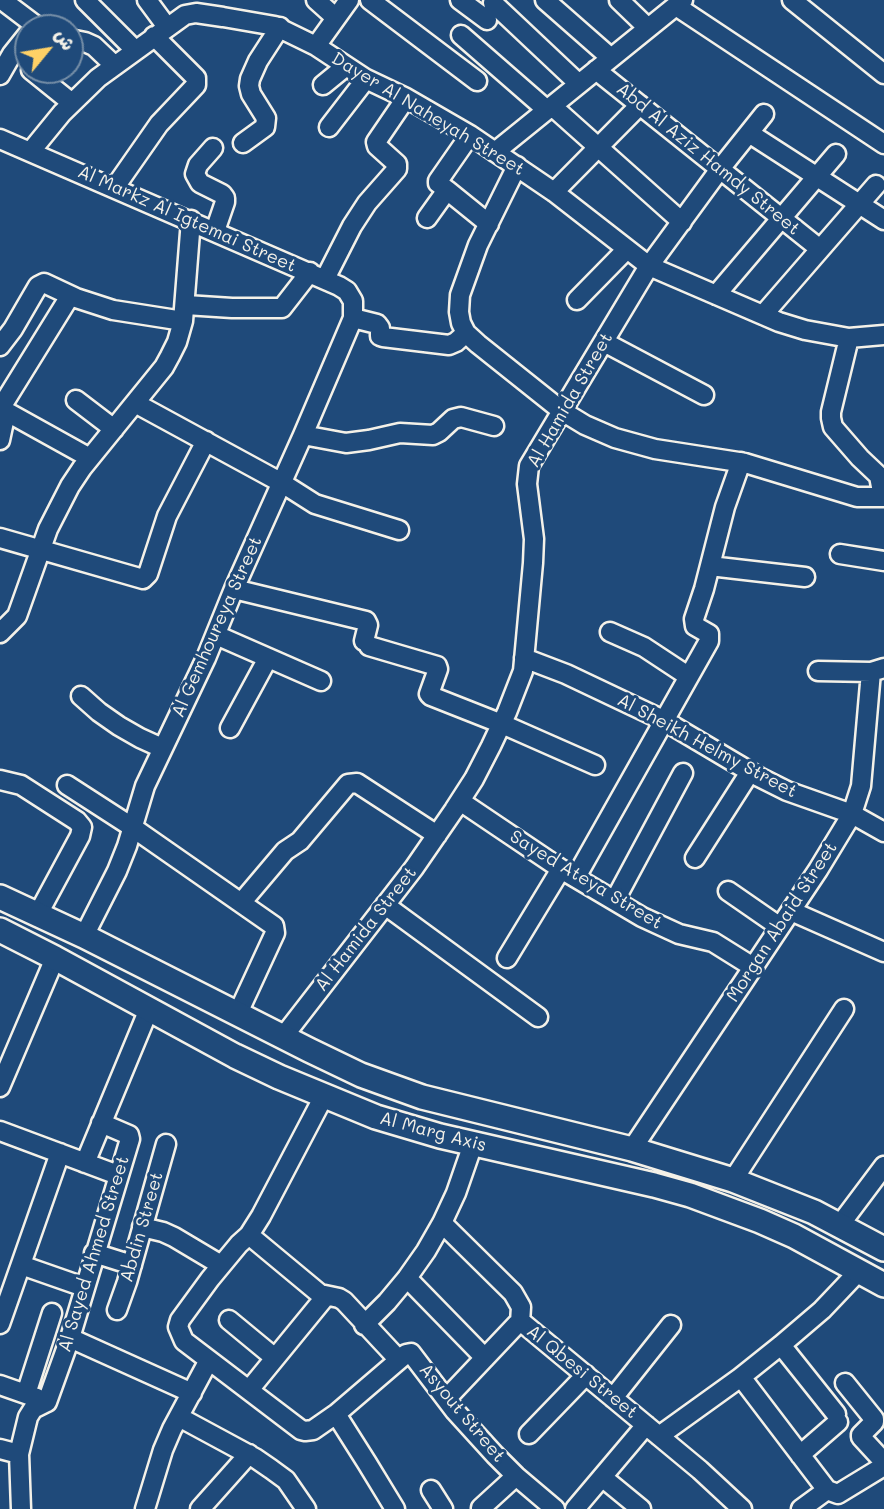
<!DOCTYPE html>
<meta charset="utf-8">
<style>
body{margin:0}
#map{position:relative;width:884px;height:1509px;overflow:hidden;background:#1f4a7a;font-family:Mali,"Playpen Sans Arabic",sans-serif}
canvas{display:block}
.north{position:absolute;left:14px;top:14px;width:70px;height:70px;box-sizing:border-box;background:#1f4a7a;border:2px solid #748da6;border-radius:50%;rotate:60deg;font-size:19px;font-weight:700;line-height:28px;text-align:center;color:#f4f1e8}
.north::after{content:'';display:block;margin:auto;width:24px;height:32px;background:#ffd166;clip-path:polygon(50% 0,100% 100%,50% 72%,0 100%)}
</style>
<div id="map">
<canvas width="884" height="1509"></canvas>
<div class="north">ش</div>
</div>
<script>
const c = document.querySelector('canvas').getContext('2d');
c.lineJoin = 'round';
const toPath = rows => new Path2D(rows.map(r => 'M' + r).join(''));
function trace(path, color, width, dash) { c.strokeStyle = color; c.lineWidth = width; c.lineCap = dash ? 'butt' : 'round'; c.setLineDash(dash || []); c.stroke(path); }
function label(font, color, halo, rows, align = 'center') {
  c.font = font + ' Mali,sans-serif'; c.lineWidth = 6; c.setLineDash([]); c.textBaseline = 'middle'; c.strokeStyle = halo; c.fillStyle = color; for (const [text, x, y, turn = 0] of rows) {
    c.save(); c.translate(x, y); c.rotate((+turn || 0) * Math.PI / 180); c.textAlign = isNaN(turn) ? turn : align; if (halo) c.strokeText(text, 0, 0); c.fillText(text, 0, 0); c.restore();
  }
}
const street = toPath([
 [2,0,39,28],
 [85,0,135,50],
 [147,0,167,27],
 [316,0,336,18],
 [370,0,477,81],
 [460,0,487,20],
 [545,0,611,58],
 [619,0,648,28],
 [792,0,884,74],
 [493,3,579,84],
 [676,6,884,144],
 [461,35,547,110],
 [70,39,85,42,94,46,114,65],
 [316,46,349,0],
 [31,70,72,103],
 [596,70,820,249],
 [0,75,12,54,28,34],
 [323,85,345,67],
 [552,106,682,222],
 [329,127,366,79],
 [749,133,884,220],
 [0,139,339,286,347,291,353,301,353,318,303,435,234,589,206,658,145,786,127,846,117,871,84,936],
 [243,143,265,127,266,118,251,94,249,86,250,79,258,61,280,27],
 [213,148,198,165,195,174,200,183,222,194,225,198,225,202,215,231],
 [31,151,62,113,98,78,185,15,196,13,223,17,275,26,316,46,366,79,406,98,470,135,554,192,649,266,779,322,805,330,849,338,884,335],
 [495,152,683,0],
 [517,166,478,245,460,295,459,312,461,323,466,333,478,344,562,411,585,425,615,438,655,449,745,463,857,497,884,497],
 [115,187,159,124,196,85,196,78,154,36],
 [447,190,489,224],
 [554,192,640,105],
 [427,218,447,190,438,183,438,181,470,135],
 [325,279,352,226,367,203,397,169,397,164,377,146,376,142,406,98],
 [716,295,836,154],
 [577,300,627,249],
 [186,305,232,308,282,308,310,272],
 [763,315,876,185],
 [353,318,377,324,380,328,380,336,383,337,449,345,456,342,466,333],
 [849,338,831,412,831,418,833,427,860,458,879,476,883,497],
 [604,342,704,395],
 [0,346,13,329,38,286,44,283,76,298,113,310,183,321],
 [76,400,114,429],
 [135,403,282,483,315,504,399,530],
 [0,408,90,458],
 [0,409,70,296],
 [303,435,346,443,369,440,400,433,433,435,439,432,453,419,461,417,494,426],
 [0,440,6,412],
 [0,538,143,579,148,574,167,516,206,441],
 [840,554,884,561],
 [710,566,805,577],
 [234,589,366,621,368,625,364,641],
 [610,632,644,647,688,676],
 [0,633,17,616,48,529,70,486,82,468,164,367,170,356,177,342,183,321,191,220],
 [216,635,321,681],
 [369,646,437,666,438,669,429,694,431,696,502,724,595,765],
 [524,658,566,674,663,720,759,777,787,791,852,814,884,832],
 [818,671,871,672,884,668],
 [81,696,99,712,119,726,140,738,162,748],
 [230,728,268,658],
 [0,780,21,785,77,821,82,827,80,836,38,914],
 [67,785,132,827,274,926,275,933,238,1013],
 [460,801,561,869,642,917,679,934,713,942,753,967],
 [695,858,750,772],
 [576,877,709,641,709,634,695,626,694,619,704,589,725,507,741,462],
 [728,891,780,927],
 [615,900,683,773],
 [241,903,285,851,300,841,348,784,357,783,437,835],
 [385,905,538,1017],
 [791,911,884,952],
 [507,958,561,869],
 [283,1037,414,868,454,810,474,779,491,746,507,712,523,671,533,563,534,539,527,484,529,466,649,266,720,169,764,114],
 [0,1087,55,958],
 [324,1096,261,1216,249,1235,239,1244,210,1279,180,1320,178,1327,184,1341,301,1430,305,1431,313,1430,336,1414,406,1354,411,1353,455,1411,495,1455,516,1476,555,1509],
 [0,1131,118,1175],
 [632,1149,818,870,852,814,861,786,871,672],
 [85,1163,149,1009],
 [733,1180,844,1009],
 [442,1223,513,1293,521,1307,520,1323],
 [839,1226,884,1166],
 [142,1227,163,1232,174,1237,221,1265],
 [249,1235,320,1294,339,1298,344,1301,399,1360],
 [94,1253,132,1265],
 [21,1265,84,1287],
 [407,1278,485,1358],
 [117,1310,127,1282,166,1144],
 [229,1320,275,1358],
 [520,1323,524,1324,700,1470,742,1509],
 [0,1324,60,1153],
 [364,1325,387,1302,407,1278,426,1251,442,1223,456,1193,473,1144],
 [70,1338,192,1393],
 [781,1345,836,1414],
 [741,1377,827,1490,838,1494,884,1466],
 [845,1383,874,1419,874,1422,861,1435,861,1437,884,1462],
 [0,1385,37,1398],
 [249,1390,326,1296],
 [26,1394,52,1313],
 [613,1398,671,1325],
 [446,1399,517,1324,520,1323],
 [47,1402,70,1338,130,1139,129,1135,101,1123],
 [336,1414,367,1463,395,1509],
 [179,1417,255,1458,271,1469,286,1480,306,1509],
 [529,1434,586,1375],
 [659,1436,741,1377,781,1345,822,1310,859,1271],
 [0,1449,19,1454],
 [800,1455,838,1422],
 [602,1477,641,1509],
 [431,1490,443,1509],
 [481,1508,516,1476],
 [21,1509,19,1454,28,1417,33,1409,47,1402],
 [145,1509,163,1450,172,1429,209,1360],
 [200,1509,249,1454],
 [575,1509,646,1425],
 [801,1509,827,1490]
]);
const secondary = toPath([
 [0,897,84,936,309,1050,361,1075,422,1097,632,1149,733,1180,814,1212,884,1249],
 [0,930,55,958,235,1056,279,1077,376,1117,440,1136,654,1185,690,1195,760,1221,794,1236,884,1285]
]);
const streetNames = [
 ["Dayer Al Naheyah Street",428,114,31],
 ["Abd Al Aziz Hamdy Street",708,159,39],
 ["Al Markz Al Igtemai Street",187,219,24],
 ["Al Hamida Street",570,400,-60],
 ["Al Gemhoureya Street",217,627,-66],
 ["Al Sheikh Helmy Street",707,746,28],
 ["Sayed Ateya Street",586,880,31],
 ["Morgan Abaid Street",782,922,-57],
 ["Al Hamida Street",366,929,-52],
 ["Al Marg Axis",433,1132,15],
 ["Abdin Street",142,1227,-74],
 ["Al Sayed Ahmed Street",94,1254,-73],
 ["Al Qbesi Street",582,1372,39],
 ["Asyout Street",462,1413,50]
];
trace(street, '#f4f1e8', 23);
trace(secondary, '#f4f1e8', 28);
trace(street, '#1f4a7a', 18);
trace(secondary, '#1f4a7a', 23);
label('18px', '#f4f1e8', '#1f4a7a', streetNames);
</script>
